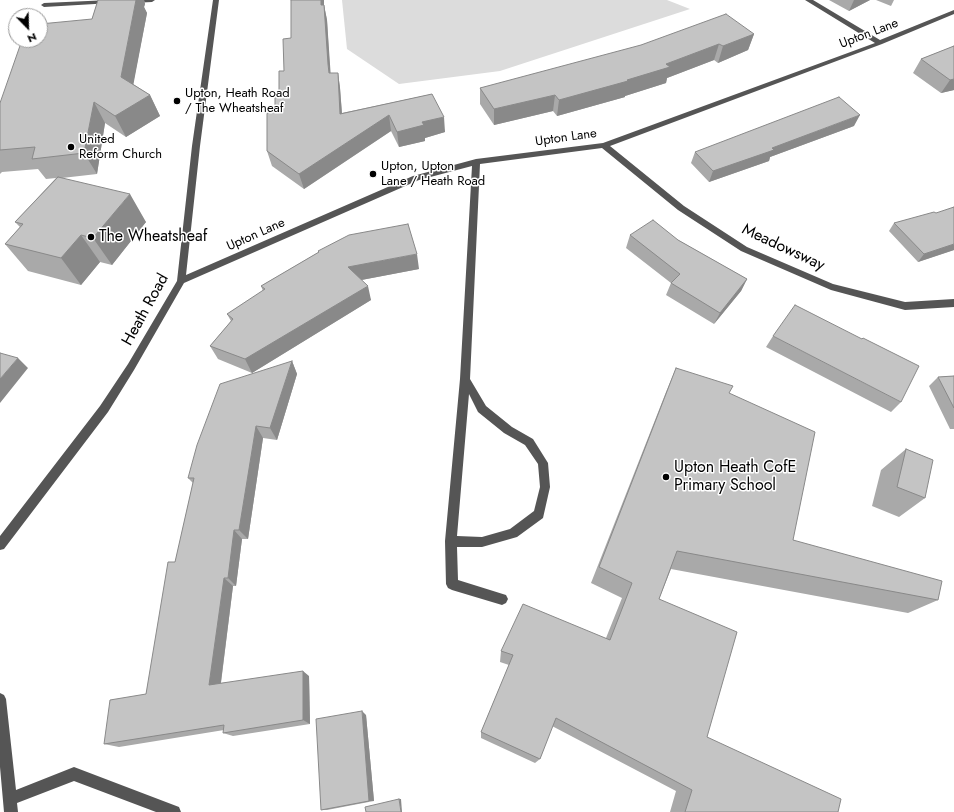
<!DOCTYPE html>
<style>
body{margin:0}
#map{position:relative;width:954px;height:812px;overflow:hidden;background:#fff;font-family:Jost,sans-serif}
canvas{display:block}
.north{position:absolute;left:8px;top:8px;width:40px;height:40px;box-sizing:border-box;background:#fff;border:1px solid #999;border-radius:50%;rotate:157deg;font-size:11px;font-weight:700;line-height:16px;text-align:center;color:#000}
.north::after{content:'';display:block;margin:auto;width:14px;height:18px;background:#000;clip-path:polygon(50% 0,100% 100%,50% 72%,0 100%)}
</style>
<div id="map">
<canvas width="954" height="812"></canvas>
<div class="north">N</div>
</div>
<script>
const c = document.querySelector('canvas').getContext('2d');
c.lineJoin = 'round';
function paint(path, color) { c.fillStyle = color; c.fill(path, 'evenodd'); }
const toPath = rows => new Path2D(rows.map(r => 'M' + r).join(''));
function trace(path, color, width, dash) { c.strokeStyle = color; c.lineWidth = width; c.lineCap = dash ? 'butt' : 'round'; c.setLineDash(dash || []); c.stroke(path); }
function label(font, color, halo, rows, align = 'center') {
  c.font = font + ' Jost,sans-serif'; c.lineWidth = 3; c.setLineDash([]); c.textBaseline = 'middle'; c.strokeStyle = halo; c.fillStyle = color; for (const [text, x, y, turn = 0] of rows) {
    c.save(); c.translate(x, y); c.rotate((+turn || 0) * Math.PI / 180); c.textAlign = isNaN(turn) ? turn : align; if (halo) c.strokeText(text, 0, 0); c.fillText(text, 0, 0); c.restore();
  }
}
const green = toPath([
 [342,0,667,0,690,9,500,71,399,84,347,49]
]);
const minor = toPath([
 [110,0,113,2,112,3,44,7,41,5,44,3,110,0],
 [129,0,155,0,152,2,132,3,130,2,129,0],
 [213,0,219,0,200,146,186,275,413,176,476,159,603,143,875,43,805,0,813,0,880,40,954,10,954,14,882,44,610,146,684,206,747,247,833,284,905,302,954,299,954,307,905,310,831,290,741,251,678,210,602,148,480,164,470,379,486,406,512,427,533,439,548,463,550,487,543,518,517,537,482,547,457,547,458,580,506,595,508,599,506,603,502,605,452,590,448,588,446,584,445,541,460,379,472,166,419,180,184,283,134,370,108,412,4,549,0,550,0,536,100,406,128,364,177,281,192,146,213,0],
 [469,394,478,412,504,433,525,445,538,464,540,487,534,511,510,529,482,537,457,536,469,394],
 [0,693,4,695,6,699,16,790,74,767,179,807,181,812,156,812,74,781,17,803,18,812,4,812,0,767,0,693]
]);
const wall = toPath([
 [98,0,144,0,145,4,144,7,147,13,133,84,150,95,160,116,126,137,105,123,97,174,62,178,146,222,112,265,100,262,81,285,28,271,5,244,20,227,15,222,56,178,46,179,38,169,2,172,0,174,0,103,92,19],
 [291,0,324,0,324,5,327,20,330,73,338,73,340,88,342,113,432,94,445,132,425,138,425,141,399,147,391,131,304,189,272,166,267,151,291,38],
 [829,0,870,0,849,11],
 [876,0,894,0,891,6],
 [754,34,748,50,718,63,714,60,667,78,666,83,625,96,625,97,557,116,553,111,494,125,480,104,480,88],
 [954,46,954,90,941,93,913,73,921,59],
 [854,126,770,157,769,161,709,182,691,163,695,152],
 [936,213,954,250,918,262,889,231,894,223],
 [630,235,678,240,747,279,741,291,714,324,666,295,671,283,626,248],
 [318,251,419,269,361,280,371,300,252,373,218,359,210,346,231,321,227,314,263,291,261,286,319,252],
 [773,336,901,402,891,412,766,347],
 [292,361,297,374,277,440,263,438,248,539,242,539,236,586,233,586,221,683,309,676,310,724,233,736,223,733,224,730,119,747,104,744,146,694,193,483,188,478],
 [676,368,729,393,793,540,938,600,908,613,671,569,659,599,707,737,838,812,670,812,676,791,552,726,540,759,535,763,481,738,481,732,509,665,500,662,501,651,606,638,622,598,591,583,666,392],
 [954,376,954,429,950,429,929,386,938,377],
 [906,449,925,498,899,517,872,506,881,470],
 [366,715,374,801,327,810,321,810]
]);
const shadedWall = toPath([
 [136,0,144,0,145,4,144,7,147,13,131,97,121,77],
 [321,0,324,0,324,5,327,20,331,79,332,89,328,64,321,5],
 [854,0,870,0,849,11],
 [754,34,748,50,718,63,723,46],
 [719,44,714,60,667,78,666,83,625,96,625,97,557,116,559,100,627,80,666,64],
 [338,73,340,88,343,129,340,114],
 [954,79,954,90,941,93,950,80],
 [150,95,160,116,126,137,115,116],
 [555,95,553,111,494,125,494,109],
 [94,102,105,123,97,174,84,153],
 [389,115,391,131,304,189,299,174],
 [860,115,854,126,770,157,769,161,709,182,713,171,772,148],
 [444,117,445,132,425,138,425,141,399,147,397,132,422,122],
 [130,194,146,222,112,265,93,238],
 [81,235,100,262,81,285,61,258],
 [954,244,954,250,918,262,924,254],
 [417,254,419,269,351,282,348,267],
 [747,279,741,291,714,324,720,313],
 [368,286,371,300,252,373,245,359],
 [18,358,28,368,0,403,0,379],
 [292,361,297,374,277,440,270,428],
 [256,426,263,438,248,539,239,530],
 [234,530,242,539,236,586,228,578],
 [224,578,233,586,220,689,209,685],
 [303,671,309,676,310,724,303,720],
 [362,711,366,715,374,801,369,801],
 [399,799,401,799,402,812,401,812]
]);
const building = toPath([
 [98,0,136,0,121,77,150,95,115,116,94,102,84,153,32,159,35,147,0,150,0,103,22,40,40,40,40,24,92,19,98,0],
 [291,0,321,0,321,5,324,5,328,64,329,73,338,73,340,114,432,94,444,117,422,122,424,125,397,132,389,115,299,174,267,151,267,113,275,112,275,97,279,97,279,71,284,71,283,39,291,38,291,0],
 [726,14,754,34,723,46,719,44,666,64,670,67,627,80,628,81,559,100,555,95,494,109,480,88,641,45,726,14],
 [954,46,954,79,950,80,921,59,954,46],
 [839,97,860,115,772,148,774,150,713,171,695,152,839,97],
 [58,177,130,194,93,238,81,235,61,258,5,244,23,224,15,222,58,177],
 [954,207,954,244,924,254,894,223,934,212,936,213,954,207],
 [653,220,678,240,747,279,720,313,671,283,680,274,630,235,653,220],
 [408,224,417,254,348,267,368,286,245,359,210,346,233,319,227,314,265,289,261,286,319,252,318,251,349,235,408,224],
 [795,305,862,339,863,338,919,366,901,402,773,336,795,305],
 [0,353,18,358,0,379,0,353],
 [292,361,270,428,256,426,239,530,234,530,228,578,224,578,209,685,303,671,303,720,223,733,224,725,104,744,110,700,146,694,168,562,175,562,194,478,188,478,197,445,220,384,292,361],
 [676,368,733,386,729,393,815,432,793,540,942,581,938,600,677,551,659,599,737,632,707,737,841,799,838,812,685,812,692,790,556,718,540,759,481,732,513,655,501,651,523,604,610,640,632,583,599,567,676,368],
 [954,376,954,408,938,377,954,376],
 [906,449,933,460,925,498,897,487,906,449],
 [362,711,369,801,321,810,316,719,362,711],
 [399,799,401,812,366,812,365,807,399,799]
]);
const markers = [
 [177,101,4,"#000"],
 [71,147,4,"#000"],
 [373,174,4,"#000"],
 [91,237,4,"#000"],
 [666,477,4,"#000"]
];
const farStreetnames = [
 ["Upton Lane",869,34,-21],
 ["Upton Lane",566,138,-8],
 ["Upton Lane",256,235,-24]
];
const farPoinames = [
 ["Upton, Heath Road",185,94],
 ["/ The Wheatsheaf",185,109],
 ["United",79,140],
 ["Reform Church",79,155],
 ["Upton, Upton",381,167],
 ["Lane / Heath Road",381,182]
];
const poiNames = [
 ["The Wheatsheaf",99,237],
 ["Upton Heath CofE",674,468],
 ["Primary School",674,486]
];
const streetNames = [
 ["Meadowsway",783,248,25],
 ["Heath Road",146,310,-61]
];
paint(green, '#dcdcdc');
paint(minor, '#555');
paint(wall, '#a9a9a9');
paint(shadedWall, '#898989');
paint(building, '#c4c4c4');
trace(building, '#898989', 1);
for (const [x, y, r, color] of markers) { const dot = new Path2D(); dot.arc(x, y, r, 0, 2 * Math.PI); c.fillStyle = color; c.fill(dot); trace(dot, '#fff', 1.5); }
label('13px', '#000', '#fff', farStreetnames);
label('13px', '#000', '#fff', farPoinames, 'left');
label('16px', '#000', '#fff', poiNames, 'left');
label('16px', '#000', '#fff', streetNames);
</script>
